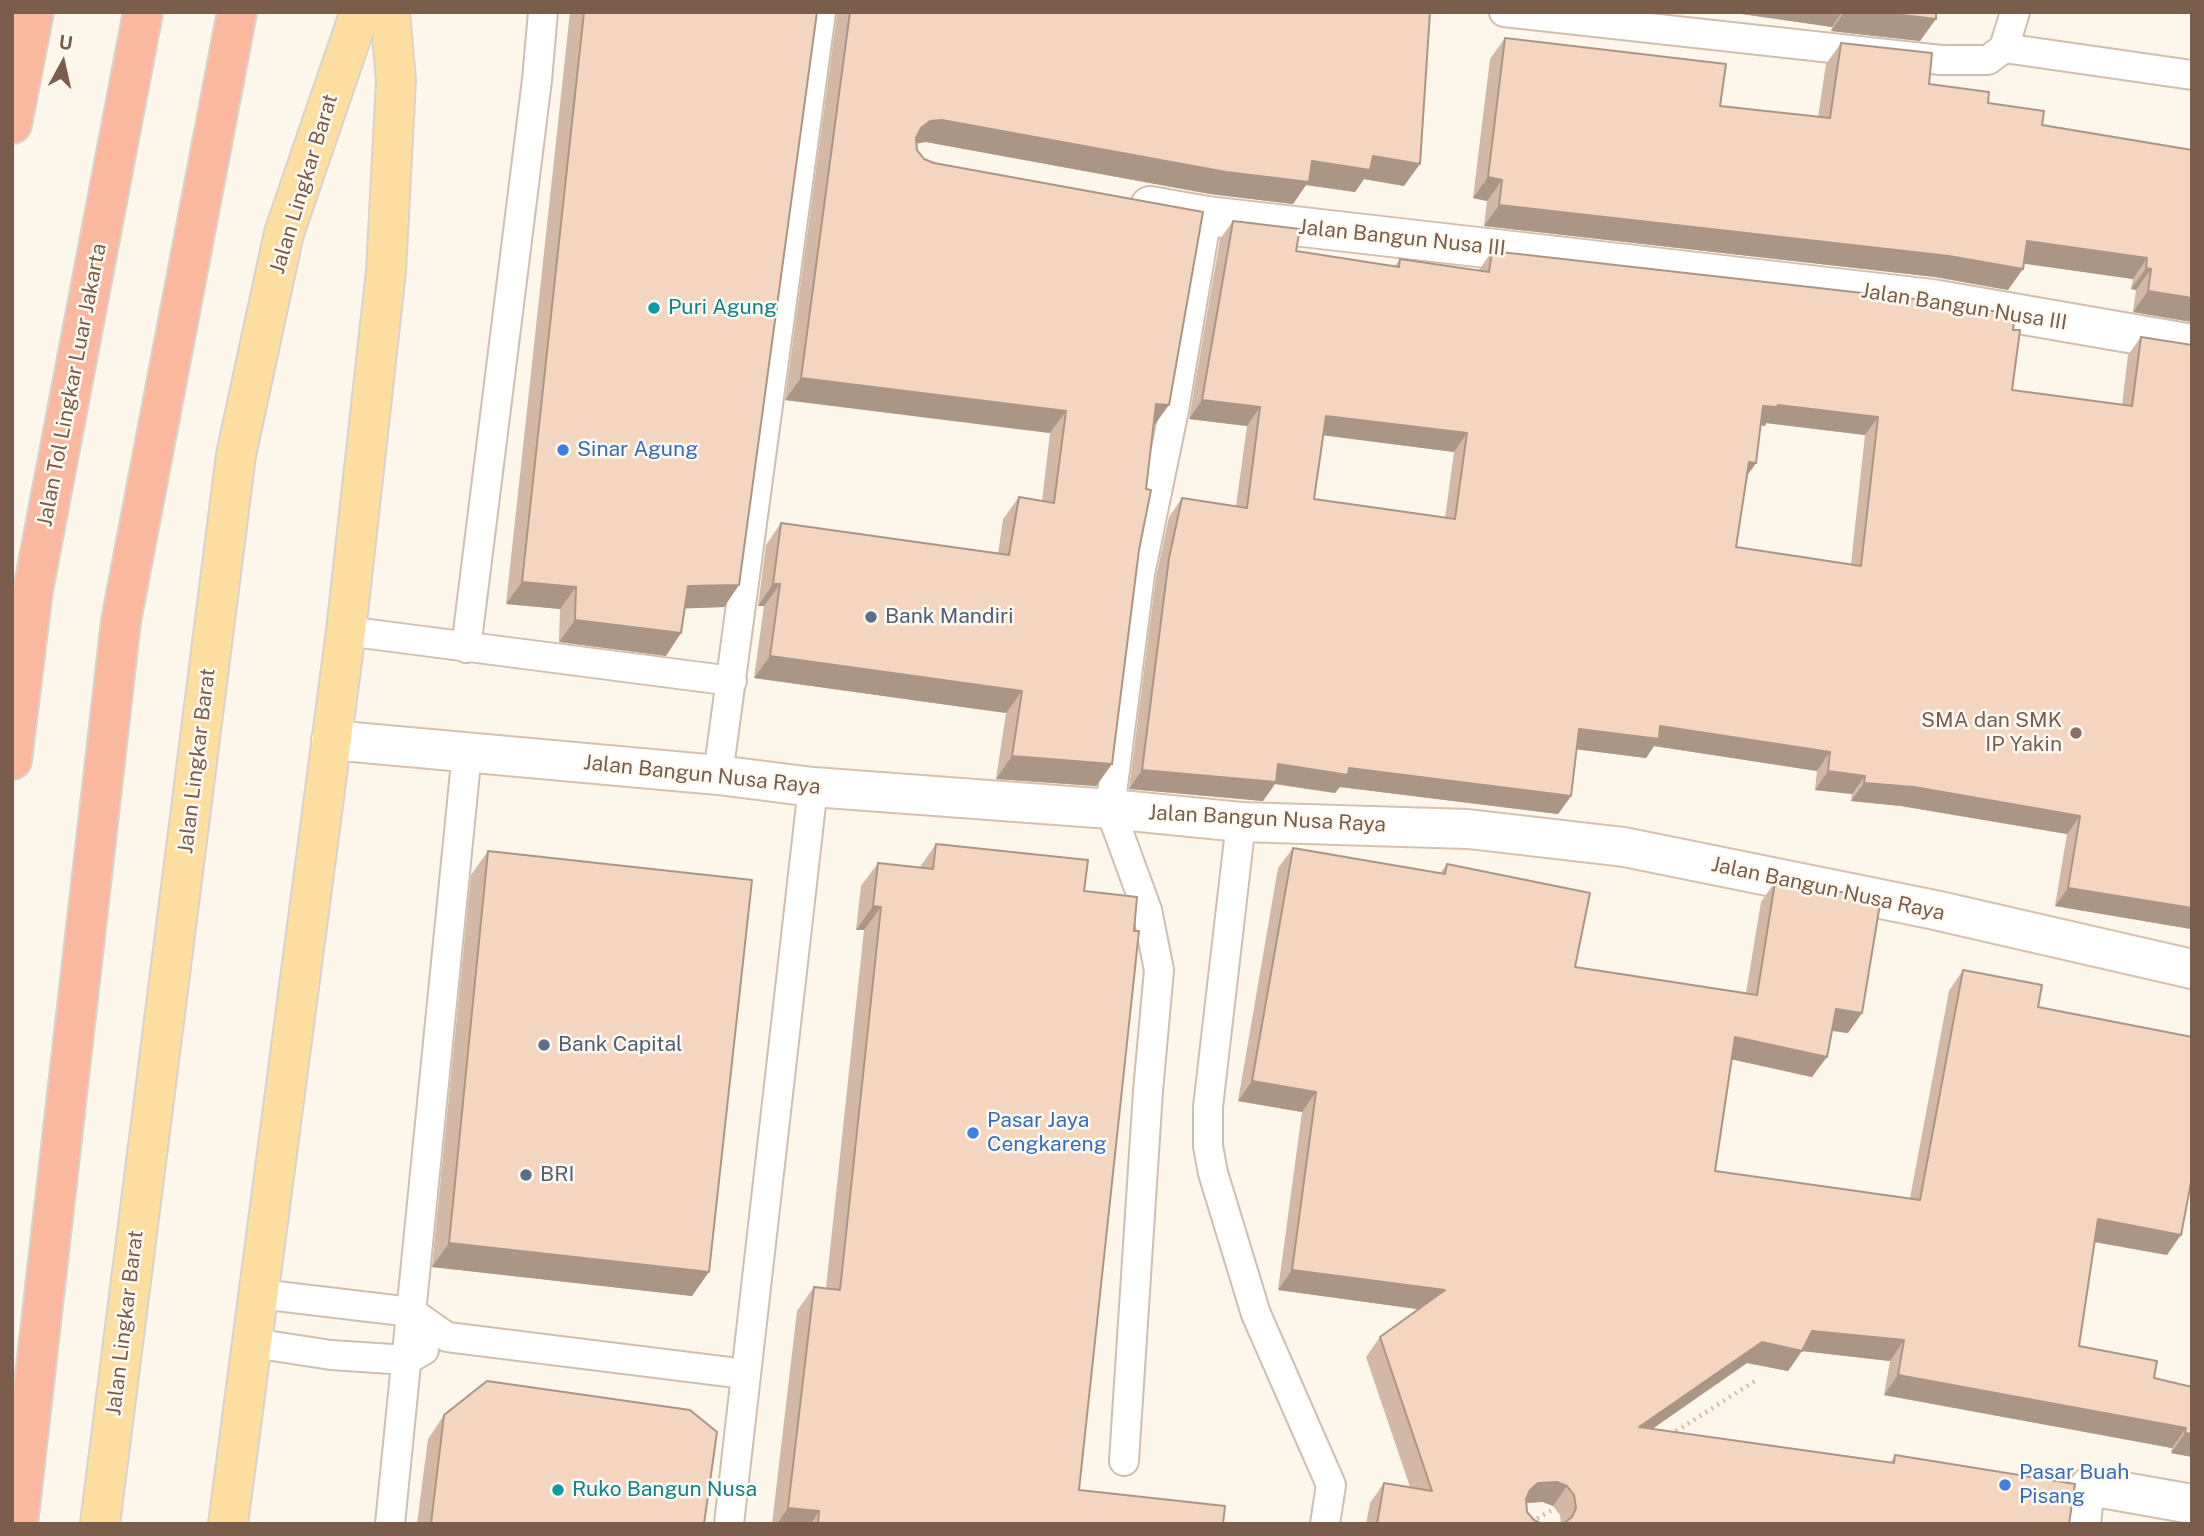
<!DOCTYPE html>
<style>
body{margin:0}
#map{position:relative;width:2204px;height:1536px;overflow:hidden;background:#fdf6ea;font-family:"Public Sans",sans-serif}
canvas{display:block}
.frame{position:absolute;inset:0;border:14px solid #7a5d4b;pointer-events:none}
.north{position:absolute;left:28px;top:28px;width:70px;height:70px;-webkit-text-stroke:5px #fffaf1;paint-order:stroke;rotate:8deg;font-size:19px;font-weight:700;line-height:28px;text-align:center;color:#7a5d4b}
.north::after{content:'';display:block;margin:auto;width:24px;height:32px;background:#7a5d4b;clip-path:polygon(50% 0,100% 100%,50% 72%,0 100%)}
</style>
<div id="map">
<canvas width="2204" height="1536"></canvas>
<div class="frame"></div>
<div class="north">U</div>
</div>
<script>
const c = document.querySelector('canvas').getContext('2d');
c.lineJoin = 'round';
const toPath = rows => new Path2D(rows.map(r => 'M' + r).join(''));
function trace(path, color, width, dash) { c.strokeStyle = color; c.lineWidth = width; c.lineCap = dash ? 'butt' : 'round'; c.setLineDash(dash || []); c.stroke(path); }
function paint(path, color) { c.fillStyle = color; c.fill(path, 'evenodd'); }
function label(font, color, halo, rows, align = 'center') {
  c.font = font + ' "Public Sans",sans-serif'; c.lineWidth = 5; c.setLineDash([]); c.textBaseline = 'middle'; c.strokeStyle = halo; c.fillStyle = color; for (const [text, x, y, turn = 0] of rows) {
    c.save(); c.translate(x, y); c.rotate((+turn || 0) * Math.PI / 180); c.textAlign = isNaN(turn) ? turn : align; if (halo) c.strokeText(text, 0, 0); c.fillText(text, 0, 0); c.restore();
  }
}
const path = toPath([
 [1670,1435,1755,1381],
 [1531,1522,1559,1506]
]);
const lane = toPath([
 [1504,12,1941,60,1988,60,2004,48,2015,12],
 [2004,48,2192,75],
 [346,631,732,681],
 [466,648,537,80,543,12],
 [718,775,821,12],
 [1241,822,1208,1107,1208,1146,1213,1173,1256,1314,1331,1485,1325,1524],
 [260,1294,411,1312,447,1337,745,1374],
 [253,1343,331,1355,407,1360,424,1350],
 [1124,1461,1148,1091,1159,970,1147,910,1110,809,1140,574,1174,410,1207,216],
 [390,1524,467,752],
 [729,1524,813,787]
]);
const street = toPath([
 [1150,206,1207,216,1932,299,2192,344],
 [2081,1524,2084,1494,2090,1486,2192,1504]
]);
const secondary = toPath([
 [331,740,718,775,813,787,1110,809,1241,822,1468,829,1624,847,1935,910,2192,969]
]);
const primary = toPath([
 [100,1524,236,455,284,233,360,12],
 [228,1524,346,631,386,271,396,81,390,12]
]);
const highway = toPath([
 [12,124,34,12],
 [12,760,33,590,143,12],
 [18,1524,121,621,237,12]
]);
const wall = toPath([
 [570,12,817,12,739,585,724,607,685,608,666,656,559,642,560,609,506,604],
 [837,12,1430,12,1404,186,1364,179,1355,192,1306,185,1293,204,1210,194,926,142,917,143,917,150,924,159,1153,427,1139,550,1112,764,1096,786,996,779,1006,713,754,678,764,606,758,606,766,545,781,523,998,554,1003,519,1019,497,1042,501,1050,433,785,400,837,14],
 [1728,12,1936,12,1920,41,1831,31,1832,27],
 [1505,38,1720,106,1818,117,1826,64,1841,43,1929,84,1988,103,2042,125,2192,150,2192,322,2133,312,2136,290,2131,289,2133,279,2024,263,2008,290,1935,277,1484,226,1487,201,1473,198,1490,59],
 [1233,221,1296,251,1395,266,1400,259,1479,270,1492,251,2013,330,2012,390,2122,405,2128,355,2141,337,2191,929,2055,906,2067,834,1901,806,1851,801,1852,794,1815,790,1817,771,1654,746,1646,758,1577,749,1571,796,1558,814,1340,787,1335,793,1275,784,1263,801,1129,789,1156,577,1169,517,1182,498,1236,506,1247,426,1189,419,1220,239],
 [1766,423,1865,435,1851,564,1736,547,1747,476,1756,463,1761,425,1765,426],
 [1323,435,1454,452,1445,518,1314,499],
 [936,844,1084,891,1079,1490,1223,1524,772,1524,797,1311,814,1287,826,1288,864,930,856,930,861,886,878,863,920,867],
 [1293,848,1440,873,1447,864,1575,967,1746,993,1761,902,1775,882,1862,1013,1848,1033,1832,1031,1812,1077,1731,1059,1715,1171,1910,1198,1949,991,1963,970,2038,1007,2167,1255,2094,1242,2079,1346,2154,1378,2192,1387,2192,1457,2171,1453,2172,1448,1884,1395,1890,1361,1802,1351,1788,1371,1747,1363,1651,1429,1890,1463,1895,1455,2075,1484,1561,1524,1560,1515,1553,1506,1543,1502,1526,1503,1527,1512,1534,1520,1542,1524,1366,1524,1370,1503,1384,1483,1410,1487,1366,1357,1380,1337,1419,1309,1278,1290,1302,1112,1238,1101,1278,868],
 [488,851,692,1296,432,1267,471,875],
 [444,1415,704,1524,417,1524,428,1439]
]);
const shadedWall = toPath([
 [1728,12,1842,12,1832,27],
 [1844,12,1877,12,1936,19,1920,41,1831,31],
 [942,120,1312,161,1373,156,1420,164,1404,186,1364,179,1355,192,1306,185,1293,204,1210,194,926,142,914,144,921,128,930,121],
 [1488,177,1502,180,1487,201,1473,198],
 [1499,205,1949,256,2023,269,2008,290,1935,277,1484,226],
 [2027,241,2147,258,2133,279,2012,262],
 [2146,268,2151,269,2136,290,2131,289],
 [2148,291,2192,298,2192,322,2133,312],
 [801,378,1066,411,1050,433,785,400],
 [1202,400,1260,407,1247,426,1189,419],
 [1156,404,1169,405,1153,427],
 [1778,405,1878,417,1865,435,1766,423,1765,426,1750,424,1763,406],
 [1326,416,1467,433,1454,452,1313,434],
 [1749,462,1756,463,1743,481],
 [522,582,576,587,560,609,506,604],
 [773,584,780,584,764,606,758,606],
 [739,585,724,607,672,609,688,586],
 [575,620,681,633,666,656,559,642],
 [770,656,1022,691,1006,713,754,678],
 [1660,726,1830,752,1817,771,1654,746,1646,758,1566,748,1579,729],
 [1012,756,1112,764,1096,786,996,779],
 [1278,764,1349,768,1571,796,1558,814,1340,787,1335,793,1275,784,1263,801,1129,789,1142,770],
 [1828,771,1865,776,1852,794,1815,790],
 [1864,783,1914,787,2080,816,2067,834,1901,806,1851,801],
 [2068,888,2192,908,2191,929,2055,906],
 [873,906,881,907,864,930,856,930],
 [1836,1009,1862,1013,1848,1033,1822,1029],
 [1735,1037,1827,1057,1812,1077,1721,1057],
 [1252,1081,1316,1092,1302,1112,1238,1101],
 [2098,1219,2181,1235,2167,1255,2084,1240],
 [449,1243,709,1272,692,1296,432,1267],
 [1292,1270,1445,1290,1431,1311,1278,1290],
 [1812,1331,1904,1340,1890,1361,1802,1351,1788,1371,1747,1363,1625,1448,1639,1427,1762,1342],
 [1898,1375,2186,1428,2172,1448,1884,1395],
 [2185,1433,2192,1434,2192,1457,2171,1453],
 [1557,1482,1567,1486,1553,1506,1543,1502,1524,1503,1530,1490,1538,1483],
 [788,1508,819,1511,811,1524,777,1524]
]);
const building = toPath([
 [584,12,817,12,739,585,688,586,681,633,575,620,576,587,522,582,584,12],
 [850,12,1430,12,1420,164,1373,156,1370,170,1312,161,1309,182,1226,172,942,120,930,121,921,128,916,138,917,150,924,159,934,163,1203,212,1169,405,1156,404,1146,489,1151,490,1139,550,1112,764,1012,756,1022,691,770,656,780,584,773,584,781,523,1009,555,1019,497,1054,503,1066,411,801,378,850,12],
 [1877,12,1936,12,1936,19,1877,12],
 [1505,38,1726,64,1720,106,1830,118,1841,43,1932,53,1929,84,1989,92,1988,103,2044,111,2042,125,2192,150,2192,298,2148,291,2151,269,2146,268,2147,258,2027,241,2023,269,1949,256,1499,205,1502,180,1488,177,1505,38],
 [1233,221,1300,229,1296,251,1399,267,1400,259,1489,272,1492,251,1942,302,2015,315,2013,330,2020,330,2012,390,2132,406,2141,337,2192,345,2192,908,2068,888,2080,816,1914,787,1864,783,1865,776,1828,771,1830,752,1660,726,1659,739,1579,729,1571,796,1349,768,1348,775,1278,764,1276,782,1142,770,1169,558,1182,498,1247,508,1260,407,1202,400,1233,221],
 [1778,405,1878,417,1861,566,1736,547,1749,462,1756,463,1763,406,1777,407,1778,405],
 [1326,416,1467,433,1455,519,1314,499,1326,416],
 [936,844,1088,860,1084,891,1137,897,1134,931,1139,931,1079,1490,1225,1506,1223,1524,818,1524,819,1511,788,1508,814,1287,840,1290,881,907,873,906,878,863,933,869,936,844],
 [1293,848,1445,874,1447,864,1590,893,1575,967,1757,995,1775,882,1881,898,1862,1013,1836,1009,1827,1057,1735,1037,1715,1171,1920,1200,1963,970,2042,985,2038,1007,2192,1037,2192,1177,2181,1235,2098,1219,2079,1346,2157,1361,2154,1378,2192,1387,2192,1434,2185,1433,2186,1428,1898,1375,1904,1340,1812,1331,1802,1351,1762,1342,1639,1427,1894,1463,1895,1455,2075,1484,2069,1524,1563,1524,1572,1517,1576,1508,1574,1495,1567,1486,1557,1482,1538,1483,1530,1490,1526,1499,1527,1512,1534,1520,1542,1524,1377,1524,1384,1483,1432,1491,1380,1337,1445,1290,1292,1270,1316,1092,1252,1081,1293,848],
 [488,851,752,880,709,1272,449,1243,488,851],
 [487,1381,690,1410,717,1432,704,1524,431,1524,444,1415,487,1381]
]);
const markers = [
 [654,308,7,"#0f9aa8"],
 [563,450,7,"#3f7fe0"],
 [871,617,7,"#5c6f8a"],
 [2076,733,7,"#8d6e63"],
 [544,1045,7,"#5c6f8a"],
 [973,1133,7,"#3f7fe0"],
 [526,1175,7,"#5c6f8a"],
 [2005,1485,7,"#3f7fe0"],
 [558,1490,7,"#0f9aa8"]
];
const streetNames = [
 ["Jalan Lingkar Barat",304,184,-73],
 ["Jalan Bangun Nusa III",1402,238,6],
 ["Jalan Bangun Nusa III",1964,307,9],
 ["Jalan Tol Lingkar Luar Jakarta",72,385,-79],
 ["Jalan Lingkar Barat",197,761,-83],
 ["Jalan Bangun Nusa Raya",702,775,6],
 ["Jalan Bangun Nusa Raya",1267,819,3],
 ["Jalan Bangun Nusa Raya",1828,889,12],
 ["Jalan Lingkar Barat",125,1323,-83]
];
const cultureNames = [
 ["Puri Agung",668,308],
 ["Ruko Bangun Nusa",572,1490]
];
const shopNames = [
 ["Sinar Agung",577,450],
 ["Pasar Jaya",987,1121],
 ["Cengkareng",987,1145],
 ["Pasar Buah",2019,1473],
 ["Pisang",2019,1497]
];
const serviceNames = [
 ["Bank Mandiri",885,617],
 ["Bank Capital",558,1045],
 ["BRI",540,1175]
];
const educationNames = [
 ["SMA dan SMK",2062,721],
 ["IP Yakin",2062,745]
];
trace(lane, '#d1beae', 32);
trace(street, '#d1beae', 42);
trace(secondary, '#d7c1ad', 42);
trace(primary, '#dad2cd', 42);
trace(highway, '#dad2cd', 42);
trace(path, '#dab9a2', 4.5, [2, 5]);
trace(lane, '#fff', 28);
trace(street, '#fff', 38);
trace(secondary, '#fff', 38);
trace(primary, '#fedda0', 38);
trace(highway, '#fab99f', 38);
paint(wall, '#d2b8a5');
paint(shadedWall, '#ab9686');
paint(building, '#f4d6c0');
trace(building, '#ab9686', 2);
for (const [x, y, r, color] of markers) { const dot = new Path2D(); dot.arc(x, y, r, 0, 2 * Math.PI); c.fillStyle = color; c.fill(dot); trace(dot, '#fffaf1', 2.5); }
label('21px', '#7a5d4b', '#fffaf1', streetNames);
label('21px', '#0d838f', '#fffaf1', cultureNames, 'left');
label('21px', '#366cbe', '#fffaf1', shopNames, 'left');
label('21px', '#4e5e75', '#fffaf1', serviceNames, 'left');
label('21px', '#785e54', '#fffaf1', educationNames, 'right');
</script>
